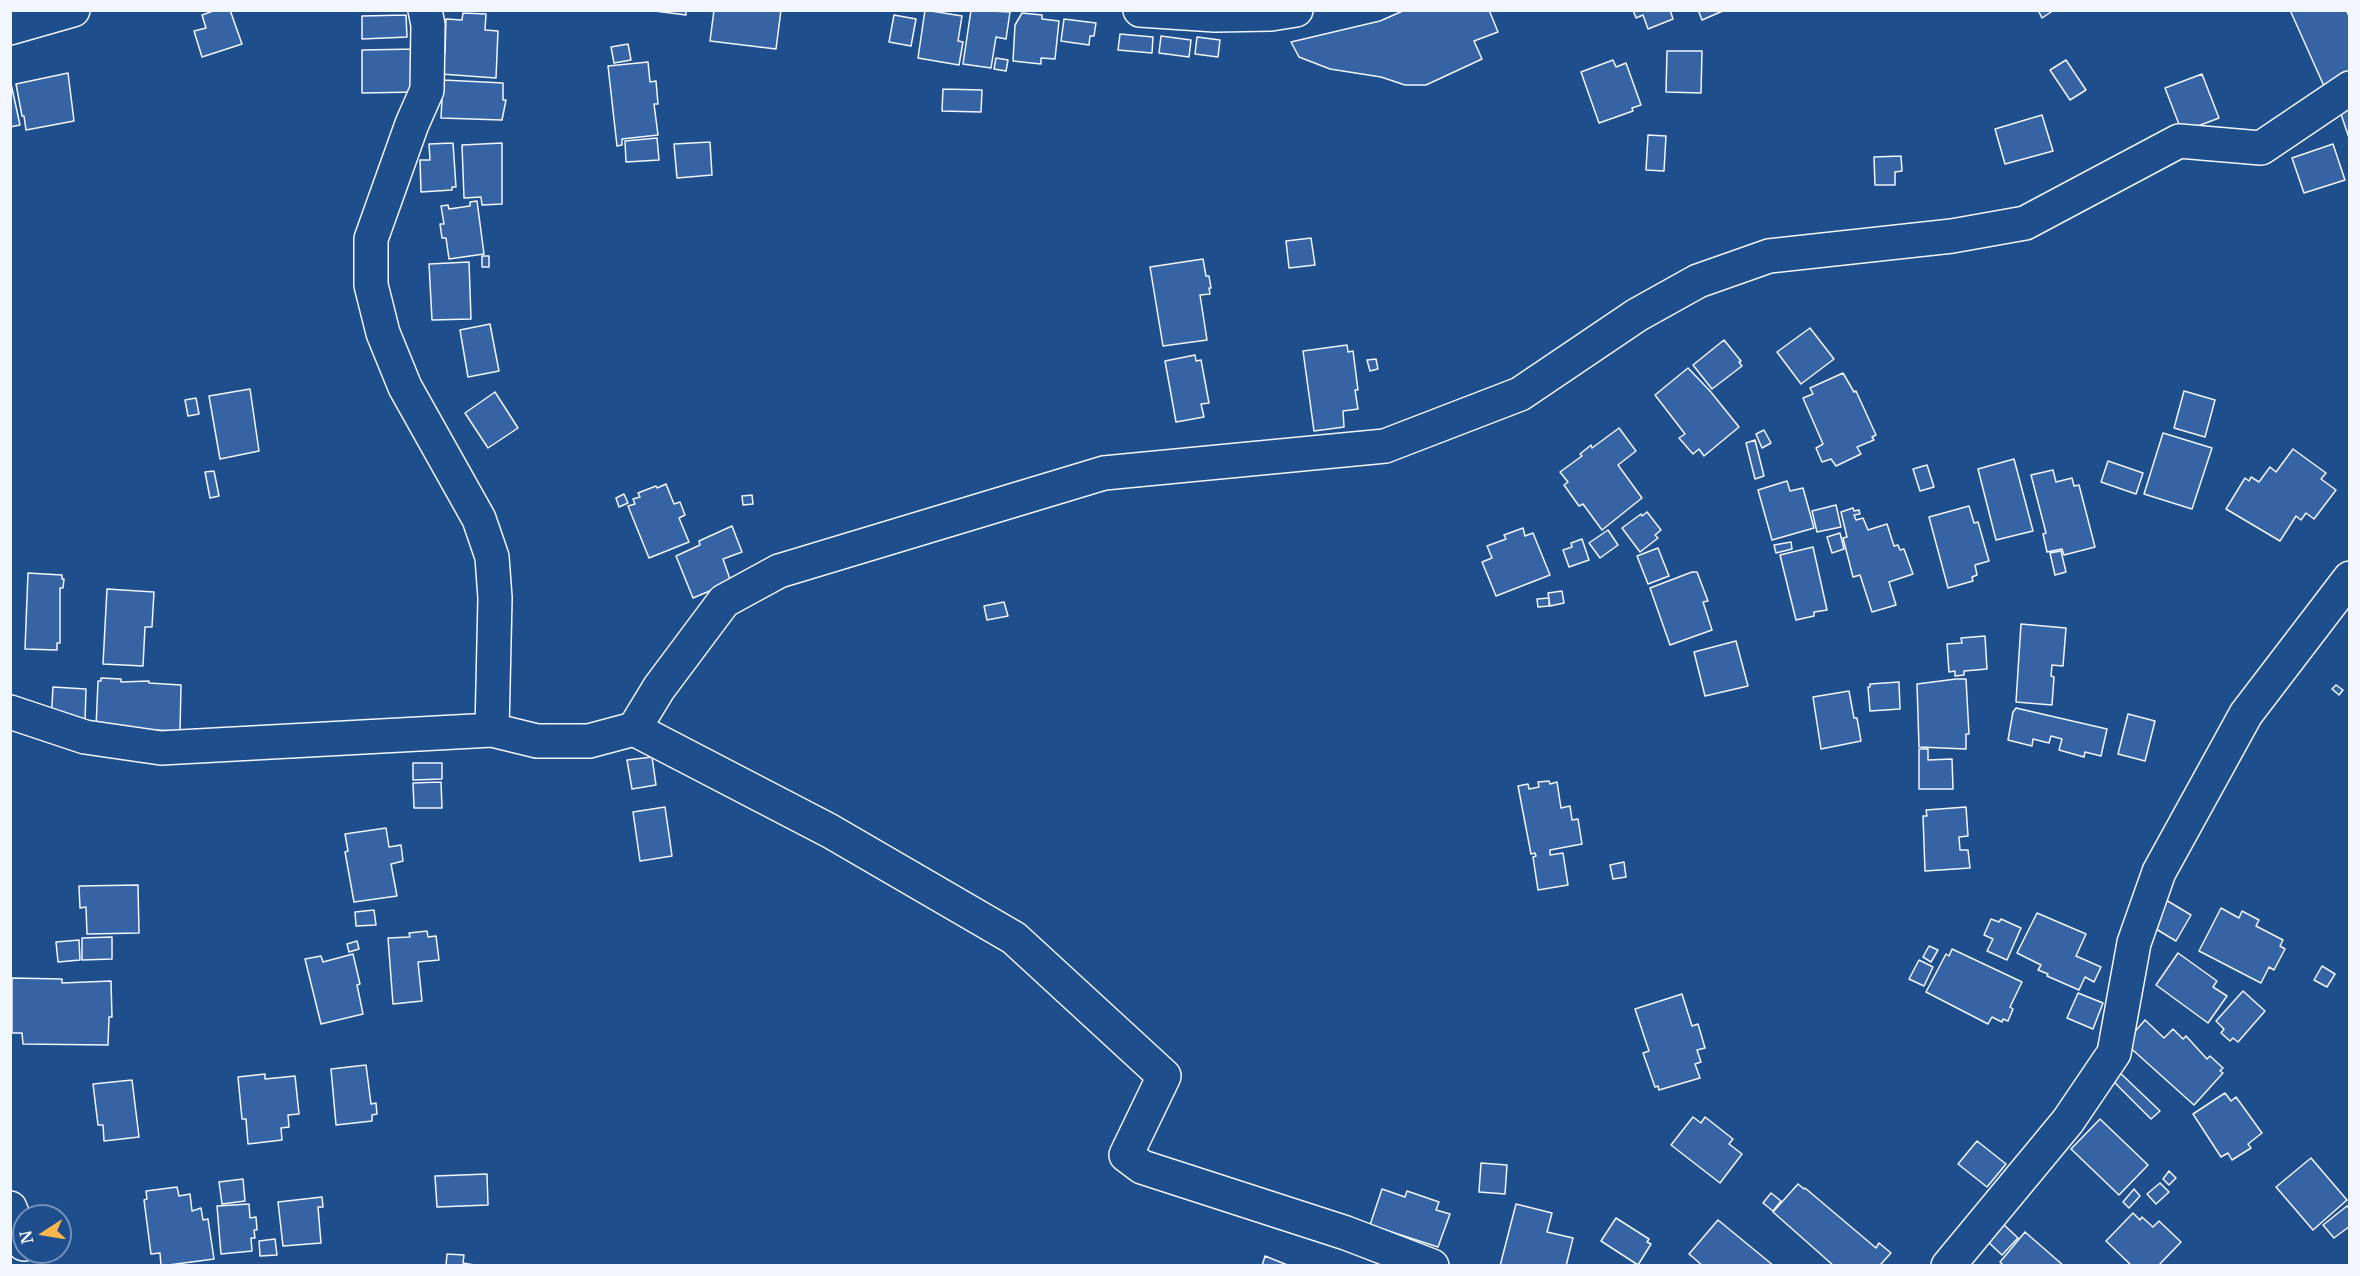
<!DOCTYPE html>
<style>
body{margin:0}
#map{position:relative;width:2360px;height:1276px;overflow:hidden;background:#1f4e8c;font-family:Merriweather,serif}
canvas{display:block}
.frame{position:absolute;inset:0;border:12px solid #f2f6ff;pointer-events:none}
.north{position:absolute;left:12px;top:1204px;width:60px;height:60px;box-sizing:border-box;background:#1f4e8c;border:2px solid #7391ba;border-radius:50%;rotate:258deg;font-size:16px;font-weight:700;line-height:24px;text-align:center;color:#f2f6ff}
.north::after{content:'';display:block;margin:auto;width:21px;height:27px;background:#ffb74d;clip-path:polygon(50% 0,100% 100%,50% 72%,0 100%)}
</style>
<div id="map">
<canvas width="2360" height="1276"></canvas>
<div class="frame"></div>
<div class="north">N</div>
</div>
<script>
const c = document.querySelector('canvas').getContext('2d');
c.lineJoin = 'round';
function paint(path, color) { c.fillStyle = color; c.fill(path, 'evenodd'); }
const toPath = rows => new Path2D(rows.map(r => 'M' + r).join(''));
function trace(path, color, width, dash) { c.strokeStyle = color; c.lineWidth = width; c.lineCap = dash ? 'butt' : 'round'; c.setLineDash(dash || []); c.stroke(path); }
const building = toPath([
 [216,10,230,10,242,44,202,57,194,31,206,28,202,15,216,10],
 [647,10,686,10,686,15,647,10],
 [714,10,781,10,776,49,710,41,714,10],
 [925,10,962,16,958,41,963,42,959,65,918,58,925,10],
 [971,10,1010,12,1006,39,996,37,991,68,963,64,971,10],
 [1405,10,1489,10,1498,32,1474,41,1482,59,1426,85,1405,85,1381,77,1330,69,1299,57,1291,42,1380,21,1405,10],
 [1633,10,1670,10,1673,19,1648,29,1643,15,1636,18,1633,10],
 [1698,10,1725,10,1702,20,1698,10],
 [2038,10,2054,10,2042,18,2038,10],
 [2290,10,2346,10,2350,18,2350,74,2324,86,2290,10],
 [463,13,486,14,485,30,498,31,496,78,441,74,442,53,445,53,446,19,462,20,463,13],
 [1022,13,1042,15,1042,19,1059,21,1055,59,1041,58,1041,64,1013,61,1015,25,1022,13],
 [406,15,407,37,362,39,362,16,406,15],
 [894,15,916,19,911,46,889,42,894,15],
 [1064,19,1096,23,1094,36,1090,36,1089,45,1061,41,1064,19],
 [1120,34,1153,37,1152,53,1118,50,1120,34],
 [1161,36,1191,40,1189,57,1159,53,1161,36],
 [1197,37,1220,40,1218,57,1195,54,1197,37],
 [628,44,631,60,614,63,611,47,628,44],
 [416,49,417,92,362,93,362,50,416,49],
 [1667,51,1702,51,1701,93,1666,92,1667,51],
 [996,58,1008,60,1006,71,994,69,996,58],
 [1613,60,1616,67,1626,63,1641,105,1632,108,1633,111,1599,123,1581,72,1613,60],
 [2066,60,2086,90,2070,100,2050,70,2066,60],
 [648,62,650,82,656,81,658,104,654,104,658,135,622,139,622,145,617,146,608,66,648,62],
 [68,73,74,121,26,130,24,116,22,116,16,84,68,73],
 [2202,74,2219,118,2182,132,2165,88,2202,74],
 [10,79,20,125,10,127,10,79],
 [443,80,503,83,503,100,506,100,502,120,441,118,443,80],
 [943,89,982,90,981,112,942,111,943,89],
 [2350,108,2350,141,2340,111,2350,108],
 [2042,115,2053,151,2005,164,1995,129,2042,115],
 [1648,135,1666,136,1664,171,1646,170,1648,135],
 [657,138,659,160,626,162,625,141,657,138],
 [710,142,712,175,677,178,674,144,710,142],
 [453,143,456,187,452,187,452,190,421,192,420,160,430,160,429,144,453,143],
 [502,143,502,204,482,205,481,197,464,198,462,145,502,143],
 [2333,144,2345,180,2304,193,2292,158,2333,144],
 [1901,156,1902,171,1895,172,1895,185,1875,185,1874,157,1901,156],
 [477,201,484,254,449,259,446,238,442,238,440,224,444,224,441,206,448,205,449,209,470,206,470,202,477,201],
 [1311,238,1315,265,1289,268,1286,241,1311,238],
 [482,256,489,256,489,267,482,267,482,256],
 [1203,259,1206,276,1209,276,1211,288,1209,288,1210,294,1200,295,1207,340,1163,346,1150,267,1203,259],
 [469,262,471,319,432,320,429,264,469,262],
 [490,324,499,371,468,377,460,330,490,324],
 [1810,328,1834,359,1801,384,1777,352,1810,328],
 [1724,340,1741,361,1739,362,1742,366,1712,389,1693,365,1724,340],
 [1347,345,1348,352,1353,351,1358,390,1355,390,1358,409,1343,411,1344,427,1314,431,1303,351,1347,345],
 [1195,355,1196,361,1201,360,1209,403,1201,404,1204,417,1176,422,1165,361,1195,355],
 [1376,359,1378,369,1370,371,1367,360,1376,359],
 [1688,368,1710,391,1739,427,1704,456,1699,449,1693,454,1679,438,1685,434,1655,395,1688,368],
 [1843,373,1854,392,1856,391,1876,435,1872,437,1874,440,1857,447,1861,454,1836,466,1831,459,1822,462,1816,448,1823,444,1803,398,1813,394,1810,388,1843,373],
 [250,389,259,451,220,459,209,396,250,389],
 [2184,391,2215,400,2205,437,2174,428,2184,391],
 [495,392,518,428,488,448,465,413,495,392],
 [196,398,199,414,188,416,185,400,196,398],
 [1619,428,1636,451,1618,465,1642,498,1602,530,1583,504,1579,506,1564,485,1568,482,1560,472,1582,456,1580,454,1591,445,1592,448,1619,428],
 [1764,430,1771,443,1762,448,1756,434,1764,430],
 [2163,433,2212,448,2192,509,2144,494,2163,433],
 [1755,440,1764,476,1755,479,1746,443,1755,440],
 [2293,449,2326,473,2321,479,2336,490,2314,519,2306,513,2301,520,2296,516,2280,541,2226,509,2245,478,2249,481,2251,477,2259,482,2270,467,2276,472,2293,449],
 [2014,459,2033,531,1996,540,1978,469,2014,459],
 [2108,461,2143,473,2136,494,2101,482,2108,461],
 [1927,465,1934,487,1920,491,1913,469,1927,465],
 [2053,470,2056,482,2072,478,2074,486,2079,485,2095,547,2064,555,2062,549,2047,552,2043,534,2046,533,2031,475,2053,470],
 [214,471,219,496,210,498,205,472,214,471],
 [1787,481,1790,491,1803,488,1814,528,1772,540,1758,490,1787,481],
 [666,484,674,504,680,502,685,515,679,518,689,542,649,558,628,506,635,504,633,499,640,497,638,493,656,486,657,488,666,484],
 [624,494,628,503,619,507,616,498,624,494],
 [752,495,753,504,743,505,742,496,752,495],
 [1836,505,1841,527,1817,532,1812,511,1836,505],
 [1969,506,1974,523,1978,522,1989,561,1975,565,1977,575,1972,577,1973,581,1948,588,1929,517,1969,506],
 [1853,508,1854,511,1859,510,1860,514,1854,515,1856,520,1863,518,1868,530,1887,524,1894,546,1898,545,1900,550,1904,549,1913,574,1889,582,1896,605,1872,612,1860,575,1853,577,1843,538,1847,537,1841,512,1853,508],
 [1647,512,1661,530,1655,535,1658,538,1640,552,1622,528,1641,514,1642,516,1647,512],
 [732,526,742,552,723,559,731,582,693,598,676,556,700,545,699,541,732,526],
 [1523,528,1525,536,1533,533,1550,575,1496,596,1482,562,1492,558,1487,546,1506,539,1504,535,1523,528],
 [1608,530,1618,545,1600,558,1589,543,1608,530],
 [1840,533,1844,549,1832,553,1827,537,1840,533],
 [1582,539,1589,560,1569,567,1563,550,1572,547,1571,543,1582,539],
 [1791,542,1792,549,1776,553,1774,545,1791,542],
 [1813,547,1827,610,1814,612,1814,616,1796,620,1780,555,1813,547],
 [1658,548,1669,576,1648,584,1637,556,1658,548],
 [2061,551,2066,572,2055,575,2050,553,2061,551],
 [1692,572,1697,572,1708,601,1703,602,1712,630,1670,645,1650,588,1692,572],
 [28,573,62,575,62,579,64,579,63,588,60,588,60,643,57,643,57,650,25,649,28,573],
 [107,589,154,592,152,627,145,627,143,666,103,664,107,589],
 [1562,591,1564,603,1550,606,1548,593,1562,591],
 [1549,598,1549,606,1538,607,1537,599,1549,598],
 [1004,602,1008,616,987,620,984,606,1004,602],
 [2021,624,2066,628,2063,666,2052,665,2051,676,2054,677,2052,705,2016,702,2021,624],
 [1985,636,1987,669,1964,671,1964,675,1955,676,1955,671,1949,672,1947,644,1962,643,1961,638,1985,636],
 [1736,641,1748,686,1705,696,1694,652,1736,641],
 [101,678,121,679,121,682,149,681,149,683,181,685,180,731,96,728,98,681,101,681,101,678],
 [1956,679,1966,679,1969,734,1966,734,1966,749,1919,747,1917,684,1956,679],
 [1899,682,1900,709,1870,711,1868,687,1870,687,1870,684,1899,682],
 [2336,685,2343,690,2339,695,2332,689,2336,685],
 [53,687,86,689,85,722,51,721,53,687],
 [1849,691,1854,718,1857,718,1861,741,1821,749,1813,697,1849,691],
 [2016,708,2107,729,2101,756,2085,752,2084,757,2059,750,2062,739,2051,736,2049,743,2033,739,2032,746,2008,740,2013,712,2016,708],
 [2128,714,2155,721,2145,761,2118,754,2128,714],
 [1919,749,1928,749,1928,760,1952,759,1953,789,1919,789,1919,749],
 [652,757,656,785,632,789,627,760,652,757],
 [413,763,442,763,442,779,413,780,413,763],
 [1549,781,1550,784,1557,782,1561,808,1570,806,1572,820,1578,819,1582,844,1550,850,1550,855,1563,853,1568,885,1538,890,1533,857,1536,856,1535,853,1531,854,1518,786,1528,784,1529,789,1539,787,1538,782,1549,781],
 [441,782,442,808,414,808,413,783,441,782],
 [665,807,672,856,640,861,633,812,665,807],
 [1966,807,1968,836,1959,837,1960,850,1968,850,1970,868,1925,871,1923,816,1927,816,1926,810,1966,807],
 [386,828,389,847,401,845,403,861,391,864,397,896,354,902,345,852,348,851,345,834,386,828],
 [1624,862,1626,877,1613,879,1610,865,1624,862],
 [138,885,139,933,87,934,86,907,80,908,79,886,138,885],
 [2166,900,2191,915,2176,941,2151,926,2166,900],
 [2221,908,2239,918,2242,911,2259,920,2256,926,2283,940,2280,946,2285,949,2274,970,2269,967,2261,983,2199,951,2221,908],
 [374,910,376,925,356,926,355,912,374,910],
 [2037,913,2086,934,2076,956,2101,967,2094,982,2085,977,2079,990,2047,976,2048,974,2038,970,2041,965,2017,953,2037,913],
 [1991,919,1999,922,2001,919,2021,928,2007,960,1987,951,1993,939,1984,935,1991,919],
 [427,931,428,937,436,936,439,960,418,962,422,1001,393,1004,388,938,410,937,409,933,427,931],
 [112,937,112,959,82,960,82,938,112,937],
 [79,940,80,960,58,962,56,942,79,940],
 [357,941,359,949,349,952,347,944,357,941],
 [1929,946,1938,950,1931,962,1923,957,1929,946],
 [1952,949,2022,982,2010,1007,2013,1009,2008,1021,2003,1019,2002,1022,1992,1017,1988,1024,1926,992,1946,954,1949,956,1952,949],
 [2178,953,2217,981,2213,987,2227,996,2208,1023,2156,985,2178,953],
 [353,954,360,984,357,985,363,1014,321,1024,305,959,321,956,323,962,353,954],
 [1919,960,1933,967,1924,986,1909,979,1919,960],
 [2322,966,2335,974,2327,987,2314,980,2322,966],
 [12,978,62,979,62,983,111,981,112,1017,109,1017,108,1045,23,1044,22,1033,12,1033,12,978],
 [2243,991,2265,1011,2238,1042,2233,1038,2230,1041,2221,1033,2224,1029,2216,1021,2243,991],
 [2078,993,2103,1003,2093,1029,2067,1018,2078,993],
 [1682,994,1692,1026,1698,1024,1705,1048,1697,1050,1701,1062,1695,1064,1700,1078,1659,1090,1658,1086,1655,1087,1643,1053,1649,1051,1635,1009,1682,994],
 [2145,1020,2164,1038,2173,1029,2183,1039,2186,1036,2207,1059,2210,1056,2223,1068,2220,1071,2223,1073,2194,1105,2125,1043,2145,1020],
 [366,1065,371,1104,376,1103,377,1114,372,1115,372,1121,336,1125,331,1069,366,1065],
 [2117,1070,2160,1111,2151,1119,2110,1078,2117,1070],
 [265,1074,265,1079,295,1076,299,1114,288,1115,289,1127,281,1128,282,1140,248,1144,246,1119,242,1119,238,1077,265,1074],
 [132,1080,139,1137,104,1141,103,1125,98,1125,93,1084,132,1080],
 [2225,1093,2231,1101,2236,1097,2262,1133,2248,1144,2251,1148,2232,1160,2228,1153,2221,1157,2193,1114,2225,1093],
 [1693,1117,1701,1123,1705,1117,1733,1139,1729,1144,1742,1154,1720,1183,1671,1145,1693,1117],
 [2100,1119,2148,1165,2119,1195,2071,1149,2100,1119],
 [1977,1141,2006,1164,1987,1187,1958,1164,1977,1141],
 [2311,1158,2347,1200,2313,1230,2276,1187,2311,1158],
 [1481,1163,1507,1165,1505,1194,1479,1192,1481,1163],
 [2169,1171,2176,1178,2169,1185,2163,1179,2169,1171],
 [487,1174,488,1205,437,1207,435,1176,487,1174],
 [243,1179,245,1201,222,1204,219,1182,243,1179],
 [2160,1183,2169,1192,2156,1204,2147,1194,2160,1183],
 [1798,1184,1804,1189,1805,1188,1876,1248,1879,1243,1891,1253,1881,1264,1883,1266,1834,1266,1773,1212,1798,1184],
 [177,1187,179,1196,190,1194,192,1211,201,1208,203,1220,208,1219,214,1259,161,1266,160,1253,151,1254,144,1200,147,1199,146,1191,177,1187],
 [1382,1189,1405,1197,1407,1191,1439,1202,1436,1210,1450,1214,1438,1247,1370,1225,1382,1189],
 [2134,1189,2140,1196,2129,1208,2123,1202,2134,1189],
 [1771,1193,1781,1201,1773,1211,1763,1203,1771,1193],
 [322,1197,323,1207,318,1207,321,1243,283,1246,278,1202,322,1197],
 [249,1204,250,1218,256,1217,257,1230,254,1230,255,1238,251,1238,252,1251,221,1254,217,1206,249,1204],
 [1516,1204,1552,1213,1547,1232,1573,1238,1566,1266,1500,1266,1516,1204],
 [2347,1206,2350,1209,2350,1226,2334,1238,2323,1225,2347,1206],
 [2133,1213,2140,1220,2142,1217,2153,1227,2159,1221,2181,1242,2158,1266,2132,1266,2106,1241,2133,1213],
 [1616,1218,1649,1239,1647,1242,1651,1244,1638,1265,1601,1241,1616,1218],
 [1718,1220,1774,1266,1703,1266,1689,1254,1718,1220],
 [2002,1223,2018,1238,2002,1255,1986,1240,2002,1223],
 [2025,1232,2064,1266,2004,1266,2000,1262,2025,1232],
 [275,1239,277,1255,260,1256,259,1241,275,1239],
 [447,1254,464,1255,463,1263,480,1266,446,1266,447,1254],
 [1265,1256,1290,1266,1262,1266,1265,1256]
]);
const minor = toPath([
 [425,10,428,25,427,90,412,124,371,239,371,285,383,333,405,387,479,519,492,557,495,598,492,730],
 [1140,10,1215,15,1271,14,1296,10],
 [10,28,73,10],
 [10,712,85,737,161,748,492,730,537,741,589,741,634,729,659,688,724,601,779,571,1104,473,1385,446,1520,394,1637,315,1698,281,1769,256,1952,236,2025,223,2179,141,2261,148,2350,88],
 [634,729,830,831,1014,938,1164,1076,1126,1155,1142,1167,1346,1233,1432,1266],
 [1948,1266,2068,1121,2114,1053,2134,943,2159,872,2246,714,2350,578]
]);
const major = toPath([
 [10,1208,24,1244]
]);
paint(building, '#3563a3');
trace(building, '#f2f6ff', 1.5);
trace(minor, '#f2f6ff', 36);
trace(major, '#f2f6ff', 36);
trace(minor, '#1f4e8c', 33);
trace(major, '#1f4e8c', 33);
</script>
